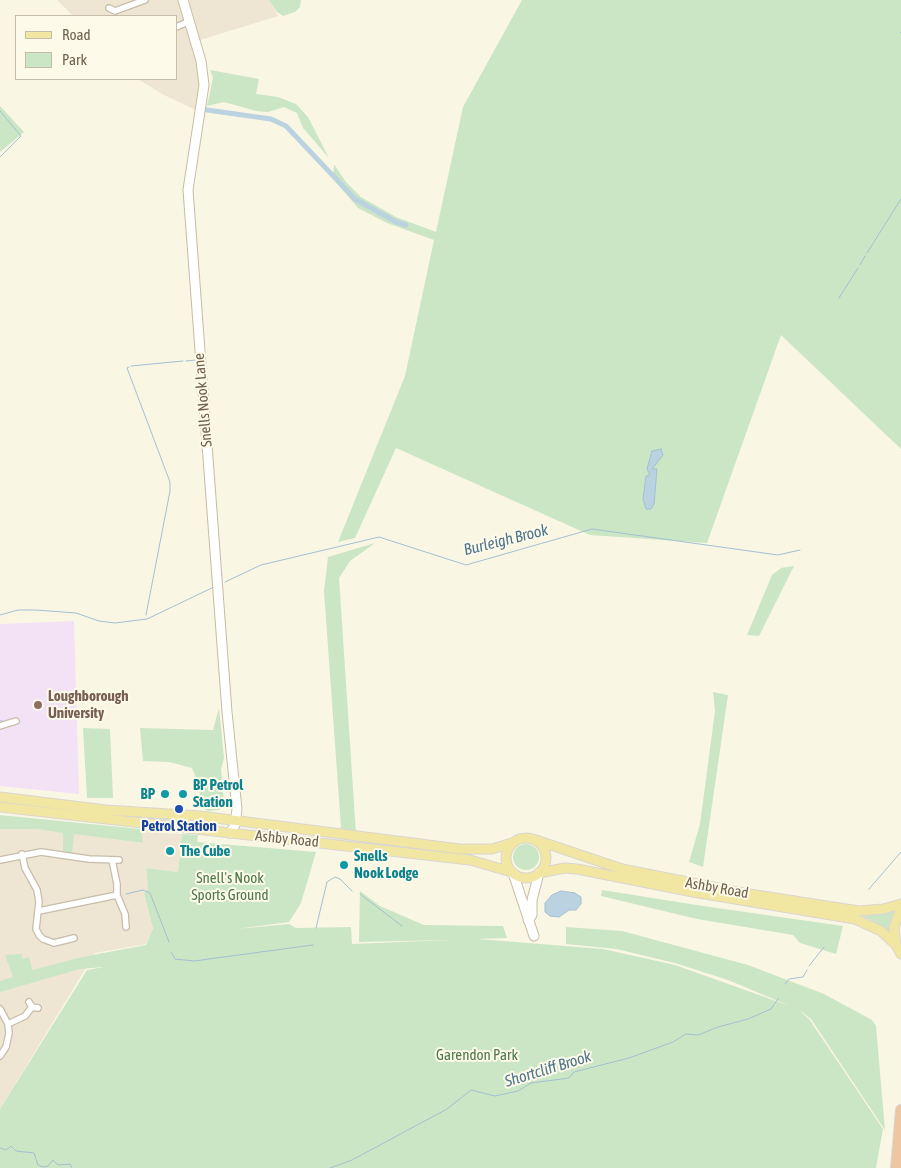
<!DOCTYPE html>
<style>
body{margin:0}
#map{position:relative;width:901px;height:1168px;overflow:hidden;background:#faf6e4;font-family:"Asap Condensed",sans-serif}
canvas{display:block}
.legend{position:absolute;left:15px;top:15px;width:162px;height:65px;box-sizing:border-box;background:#fdfaea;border:1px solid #c5bdab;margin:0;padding:6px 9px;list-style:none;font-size:15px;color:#70614d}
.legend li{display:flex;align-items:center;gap:10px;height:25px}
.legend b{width:25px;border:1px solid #c5bdab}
</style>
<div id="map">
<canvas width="901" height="1168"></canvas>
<ul class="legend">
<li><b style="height:6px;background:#f2e6a3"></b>Road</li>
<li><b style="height:14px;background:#cbe6c4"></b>Park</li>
</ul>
</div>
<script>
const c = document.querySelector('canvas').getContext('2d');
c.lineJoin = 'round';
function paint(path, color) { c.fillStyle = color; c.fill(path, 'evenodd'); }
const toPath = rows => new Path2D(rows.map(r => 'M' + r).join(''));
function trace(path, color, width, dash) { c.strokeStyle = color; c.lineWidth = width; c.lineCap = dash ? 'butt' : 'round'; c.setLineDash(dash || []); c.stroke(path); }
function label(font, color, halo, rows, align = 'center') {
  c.font = font + ' "Asap Condensed",sans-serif'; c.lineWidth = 4; c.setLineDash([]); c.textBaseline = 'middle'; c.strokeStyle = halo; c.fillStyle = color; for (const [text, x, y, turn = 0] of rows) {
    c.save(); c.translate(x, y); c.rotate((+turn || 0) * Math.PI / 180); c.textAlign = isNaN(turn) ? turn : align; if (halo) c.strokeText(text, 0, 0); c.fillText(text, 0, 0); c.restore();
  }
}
const residential = toPath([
 [57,0,178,0,201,78,198,111,162,94,138,79,176,79,176,16,73,16],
 [189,0,270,0,278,16,200,40],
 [0,823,142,843,141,829,161,833,182,834,178,872,146,868,148,888,144,894,153,930,146,944,95,953,0,1109]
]);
const education = toPath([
 [74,621,79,794,0,786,0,624]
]);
const green = toPath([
 [269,0,301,0,300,7,295,12,283,16,277,12],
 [522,0,901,0,901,449,781,335,707,543,590,535,396,448,355,538,338,542,405,376,434,240,387,223,358,208,333,179,334,164,346,182,361,197,396,217,436,232,463,107],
 [210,70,259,79,256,94,278,97,296,104,308,117,329,158,303,128,297,113,284,107,268,112,256,111,224,102,207,106,213,78],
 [0,106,24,132,0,152],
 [375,543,350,561,339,578,356,834,337,830,341,827,324,591,328,557],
 [794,566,759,636,747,635,772,575,781,568],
 [713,692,728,695,703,867,689,862,700,824,715,711],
 [219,708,224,758,221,769,224,804,219,810,208,811,199,806,200,787,192,768,169,762,143,761,140,728,213,730],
 [83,728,110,729,113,798,87,798],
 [0,800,216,821,217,825,0,804],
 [0,815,141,829,143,843,74,834,72,853,63,851,63,833,38,829,0,829],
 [182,834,198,835,197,842,316,852,301,903,289,922,236,929,289,924,296,928,351,927,352,944,449,940,359,942,360,891,380,906,424,925,503,926,507,938,478,939,603,949,675,965,790,1006,728,980,675,963,616,949,566,944,566,927,622,931,748,965,824,994,872,1020,876,1026,885,1130,811,1019,798,1009,809,1019,883,1129,876,1168,0,1168,0,1109,87,970,104,967,80,969,0,992,0,981,13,977,5,955,22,954,22,959,29,957,32,970,82,957,146,945,153,929,144,894,148,888,146,868,178,872],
 '513 857a13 13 0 1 1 26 0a13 13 0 1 1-26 0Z',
 [602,890,703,906,843,926,836,954,800,943,793,935,697,919,601,896],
 [895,911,891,935,871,920,860,917]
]);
const water = toPath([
 [661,449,663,455,652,469,657,469,654,504,651,509,646,509,643,499,646,476,650,475,647,469,652,451,661,449],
 [561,891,575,893,581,897,581,904,576,910,569,910,559,917,550,916,545,912,545,903,552,895,561,891]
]);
const stream = toPath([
 [900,32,901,33],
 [0,111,21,136,0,157],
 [867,253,901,199],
 [860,265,865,256],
 [839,298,858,268],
 [186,361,196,360],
 [131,366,183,361],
 [129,367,127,368,170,482,170,491,146,615],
 [225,582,261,565,379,537,466,565,592,529,778,555,800,550],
 [0,615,18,610,36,610,76,613,99,621,115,623,147,619,214,587],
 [0,721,3,721],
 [869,889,901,852],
 [126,894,143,890,150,893,169,942],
 [360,894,402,926],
 [316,928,327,882,335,877,340,879,352,891],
 [171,952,175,959,194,961,313,945],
 [809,966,824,947],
 [785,984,789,979,803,977,807,970],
 [0,1148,6,1150,11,1146,16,1151,34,1153,38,1165,43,1167,48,1166,53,1160,58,1165,70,1164,72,1168],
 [330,1168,352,1160,447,1109,471,1090,495,1096,518,1091,531,1083,569,1078,574,1072,629,1058,673,1042,686,1034,698,1035,718,1027,748,1019,771,1009,778,999]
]);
const canal = toPath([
 [207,110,271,119,286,126,355,199,396,222,406,225]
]);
const street = toPath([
 [109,8,115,11,145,0],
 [176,27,190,21],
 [0,726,16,721],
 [22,854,25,868,37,890,39,902,36,929,39,935,43,939,54,943,74,938],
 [0,860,41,852,89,859,119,860],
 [112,860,117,884,117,895,125,914,126,927],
 [39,911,117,895],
 [29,1002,32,1007,38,1008],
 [0,1009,8,1024,9,1033,6,1047,0,1056],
 [8,1024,25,1016,32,1007]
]);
const secondary = toPath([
 [183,0,201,61,204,85,188,190,227,712,237,809,235,825,230,833],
 [513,873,534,936],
 [528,920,532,915,532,900,539,873]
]);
const primary = toPath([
 [0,797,106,810,200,816,460,849,492,849,512,843],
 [0,807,470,860,512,872],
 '506 858a20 20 0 1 1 40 0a20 20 0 1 1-40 0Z',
 [536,840,622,869,743,893,859,911,883,909,901,904],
 [539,873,565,868,577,869,693,892,855,919,881,931,896,945],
 [901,908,894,927,896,945,901,954]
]);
const highway = toPath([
 [896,1168,901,1110]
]);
const markers = [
 [38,705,5,"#8d6e63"],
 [165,794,5,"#0f9aa8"],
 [183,794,5,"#0f9aa8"],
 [179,809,5,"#1a4fb4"],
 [170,851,5,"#0f9aa8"],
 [344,865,5,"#0f9aa8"]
];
const streetNames = [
 ["Snells Nook Lane",203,400,-95],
 ["Ashby Road",287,839,6],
 ["Ashby Road",717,888,10]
];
const educationNames = [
 ["Loughborough",48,696],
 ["University",48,713]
];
const cultureNames = [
 ["BP Petrol",193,785],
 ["Station",193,802],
 ["BP",155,794,"right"],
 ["The Cube",180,851],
 ["Snells",354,856],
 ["Nook Lodge",354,873]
];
const transitNames = [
 ["Petrol Station",179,826]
];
const parkNames = [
 ["Snell's Nook",230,878],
 ["Sports Ground",230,895],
 ["Garendon Park",477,1055]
];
const waterNames = [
 ["Burleigh Brook",506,540,-14],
 ["Shortcliff Brook",548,1069,-17]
];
paint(residential, '#eee6d2');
paint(education, '#f3e1f6');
paint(green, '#cbe6c4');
paint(water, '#bbd3e1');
trace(water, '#a2c0d2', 1);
trace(stream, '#a2c0d2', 1);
trace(canal, '#bbd3e1', 5);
trace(street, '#c7bdaa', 8);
trace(secondary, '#c8bca6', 11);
trace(primary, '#dad6d1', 11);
trace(highway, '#dad6d1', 12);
trace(street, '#fff', 5.5);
trace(secondary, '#fff', 9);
trace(primary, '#f2e6a3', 9);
trace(highway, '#eec6a1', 10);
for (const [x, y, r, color] of markers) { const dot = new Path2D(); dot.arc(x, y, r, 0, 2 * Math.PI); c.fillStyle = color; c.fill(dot); trace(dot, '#fdfaea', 2); }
label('15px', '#70614d', '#fdfaea', streetNames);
label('bold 15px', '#785e54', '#fdfaea', educationNames, 'left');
label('bold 15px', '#0d838f', '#fdfaea', cultureNames, 'left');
label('bold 15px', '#164399', '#fdfaea', transitNames);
label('15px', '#4d7a49', '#fdfaea', parkNames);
label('italic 16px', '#4f768e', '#fdfaea', waterNames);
</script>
